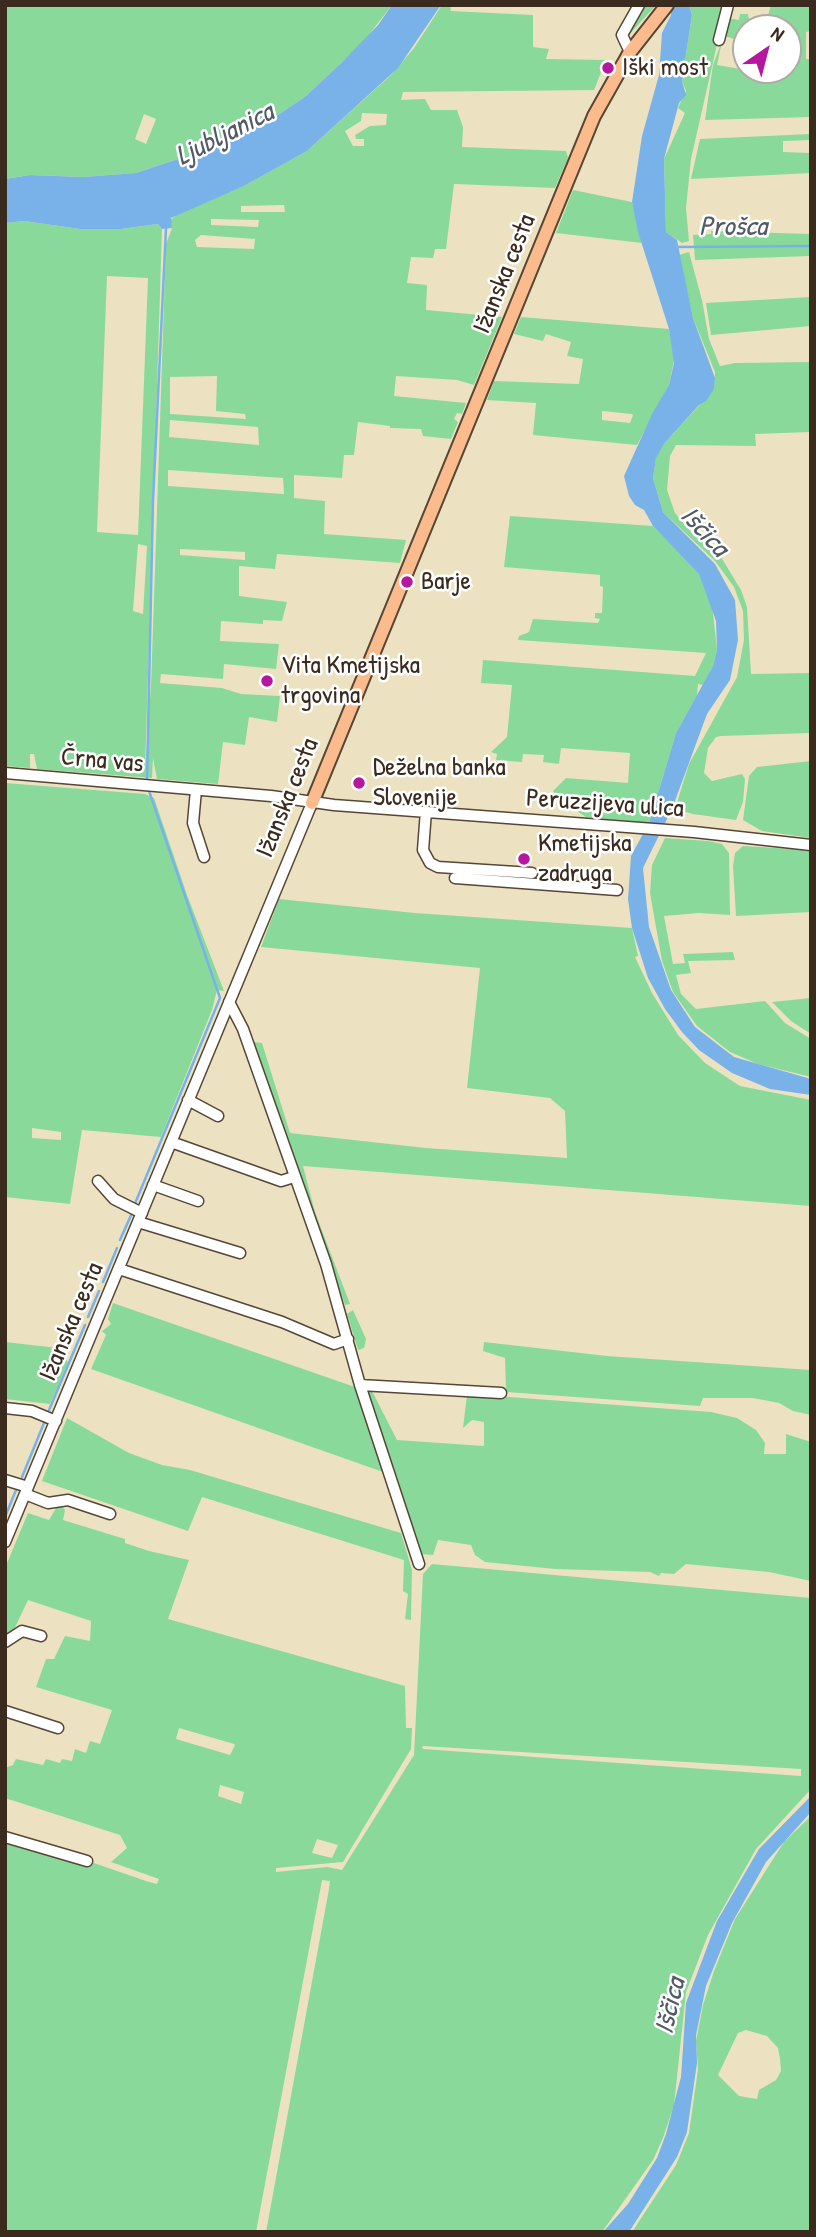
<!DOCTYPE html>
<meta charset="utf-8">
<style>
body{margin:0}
#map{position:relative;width:816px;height:2237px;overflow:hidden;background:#ece2c1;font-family:"Patrick Hand",sans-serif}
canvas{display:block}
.frame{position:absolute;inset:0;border:7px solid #3b2a1e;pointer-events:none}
.north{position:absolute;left:732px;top:14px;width:70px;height:70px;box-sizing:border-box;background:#fff;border:2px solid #b1aaa5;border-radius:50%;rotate:35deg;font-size:19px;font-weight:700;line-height:28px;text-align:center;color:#3b2a1e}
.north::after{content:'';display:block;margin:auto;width:24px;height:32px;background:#b5179e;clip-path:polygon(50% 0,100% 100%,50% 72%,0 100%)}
</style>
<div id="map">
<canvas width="816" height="2237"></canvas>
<div class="frame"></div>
<div class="north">N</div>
</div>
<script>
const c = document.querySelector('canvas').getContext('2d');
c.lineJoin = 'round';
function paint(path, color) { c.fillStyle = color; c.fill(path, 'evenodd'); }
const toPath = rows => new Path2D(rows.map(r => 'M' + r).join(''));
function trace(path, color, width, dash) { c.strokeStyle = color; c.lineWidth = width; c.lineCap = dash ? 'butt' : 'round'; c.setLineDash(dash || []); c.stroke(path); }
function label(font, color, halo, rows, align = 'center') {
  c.font = font + ' "Patrick Hand",sans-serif'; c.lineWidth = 5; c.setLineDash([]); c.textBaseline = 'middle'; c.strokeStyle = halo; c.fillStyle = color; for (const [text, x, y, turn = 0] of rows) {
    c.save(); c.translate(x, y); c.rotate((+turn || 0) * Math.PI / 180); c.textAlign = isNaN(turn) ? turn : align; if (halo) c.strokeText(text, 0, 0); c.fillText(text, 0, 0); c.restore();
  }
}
const green = toPath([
 [5,5,392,5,364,41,306,96,281,113,208,149,136,173,83,177,30,175,5,179],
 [144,114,156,119,146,144,135,139],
 [442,5,450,5,451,11,533,15,533,47,549,49,546,59,606,60,594,90,403,92,401,100,425,99,431,110,457,110,463,127,462,147,566,151,568,158,555,188,454,184,446,249,435,249,433,258,411,257,407,283,427,285,426,310,502,317,474,385,457,380,396,376,394,396,466,403,462,414,457,413,454,419,458,422,451,439,423,436,421,429,390,428,390,426,358,422,354,455,344,455,342,478,294,475,294,498,325,501,324,534,406,540,400,563,277,554,275,569,239,566,239,596,287,602,282,621,263,620,263,624,221,621,220,641,279,644,276,669,224,664,223,679,161,674,160,683,222,688,241,694,280,696,277,722,249,717,245,745,223,742,218,784,157,779,153,758,152,778,37,769,34,754,30,754,30,768,5,766,5,223,24,221,80,229,121,229,158,224,162,229,145,770,151,686,166,244,172,228,170,220,179,213,244,186,307,151,391,75,414,48],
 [362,113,387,114,386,125,370,126,355,135,356,139,364,139,364,146,353,146,345,131,361,121],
 [284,205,285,212,241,212,241,206],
 [211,219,259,220,258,227,211,225],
 [201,235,255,239,254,249,197,247,195,240],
 [107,276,148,278,138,535,97,532],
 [217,376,216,411,245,414,246,419,170,414,170,377],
 [170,420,258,427,259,445,169,437],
 [168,470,283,478,284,494,168,486],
 [138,544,147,546,143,614,133,611],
 [180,549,245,552,245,560,180,555],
 [644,5,656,5,629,35,631,25],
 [689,5,726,5,691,159,686,208,689,241,682,243,666,232,664,159,685,113,678,108,686,91,682,81,692,15],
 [771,5,811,5,811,31,806,32,806,59,811,59,811,117,705,120,713,65,722,41,717,65,746,70,788,70,788,28,746,28,746,37,739,41,723,35,727,18,739,20,740,14,748,14,749,20,761,20,761,15,768,15],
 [811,134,811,173,691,179,700,139],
 [810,140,810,153,783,152,783,141],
 [573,190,632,202,642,243,556,233],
 [711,231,811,234,811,256,695,260,693,235,711,234],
 [689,252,702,300,709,339,720,366,735,363,811,362,811,432,755,434,756,446,676,445,670,456,667,490,675,513,691,532,718,552,741,590,747,607,751,674,811,673,811,733,721,736,716,737,708,748,704,773,712,781,742,774,745,779,743,802,736,820,693,814,675,809,689,764,737,677,744,640,743,611,734,587,715,561,663,512,653,478,656,457,664,444,714,389,715,372,693,318,679,255],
 [811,297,811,326,711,335,706,303],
 [521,317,669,329,675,356,669,385,637,445,533,435,536,403,487,400,494,381,579,384,583,359,567,356,571,342,546,334,543,341,514,334],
 [602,411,632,414,633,415,630,423,602,420],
 [510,516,653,526,699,573,712,604,717,650,713,666,703,685,698,684,697,695,676,733,649,823,586,817,577,811,579,800,575,797,557,796,553,791,566,778,628,783,630,753,561,748,559,764,543,762,544,755,523,754,522,762,496,760,497,754,491,752,507,737,512,685,481,683,483,660,695,676,706,653,518,640,519,636,529,632,533,619,598,623,600,619,595,618,595,613,602,613,603,587,600,586,600,575,504,567],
 [811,761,811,838,762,831,743,820,749,776,757,767],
 [5,783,145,794,154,798,187,895,224,991,217,990,212,1010,161,1137,82,1130,70,1204,5,1197],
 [32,1128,61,1132,61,1140,32,1138],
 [665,838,708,841,722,844,729,853,730,915,699,913,664,916,673,964,685,963,683,954,733,952,735,960,688,961,691,973,676,975,681,994,696,1009,765,1001,785,1023,811,1039,811,1077,758,1064,730,1052,697,1026,673,992,662,961,650,893,652,865],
 [743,846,811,850,811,912,736,916,733,866,735,853],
 [279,899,415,913,632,928,638,956,635,957,652,993,678,1035,705,1063,740,1086,811,1100,811,1206,303,1166,315,1212,350,1304,345,1305,251,1045,254,1042,262,1043,290,1133,426,1148,567,1158,565,1111,550,1098,467,1088,480,968,261,947],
 [811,998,811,1034,791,1021,772,1002],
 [113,1303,355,1387,383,1472,91,1369,106,1335,102,1331,111,1324,108,1319],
 [353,1310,366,1339,364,1348,358,1350,347,1314],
 [5,1342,67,1349,65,1357,68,1362,50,1404,5,1399],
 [484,1342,607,1356,811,1370,811,1415,793,1411,779,1403,753,1398,703,1398,700,1406,506,1392,505,1358,483,1351],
 [367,1390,372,1391,397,1440,484,1446,484,1422,472,1420,463,1428,467,1395,482,1395,711,1412,737,1418,756,1430,765,1443,764,1454,786,1454,786,1434,811,1442,811,1581,769,1572,686,1564,674,1574,661,1573,659,1576,650,1572,555,1569,485,1562,475,1555,471,1545,438,1540,433,1555,419,1554],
 [67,1418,129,1453,162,1465,190,1470,401,1533,412,1570,411,1620,405,1619,408,1594,403,1591,404,1560,202,1497,188,1531,42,1481],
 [59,1503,65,1510,63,1520,125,1539,125,1543,149,1551,189,1560,168,1619,405,1686,406,1728,412,1728,411,1749,343,1862,276,1868,276,1872,327,1867,342,1870,414,1755,423,1574,432,1564,811,1598,811,1789,756,1849,708,1935,686,1992,674,2105,663,2138,653,2160,602,2232,266,2232,329,1889,330,1881,322,1880,256,2232,5,2232,5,1841,89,1867,91,1862,146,1881,157,1884,159,1879,111,1862,127,1848,120,1835,5,1798,5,1768,13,1765,16,1759,43,1765,46,1759,60,1763,62,1759,72,1761,75,1749,86,1753,90,1741,100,1744,112,1710,36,1687,46,1659,54,1659,65,1636,90,1641,91,1621,28,1600,11,1636,5,1640,5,1568,28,1513,49,1520],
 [179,1728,234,1744,235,1745,230,1755,176,1739],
 [422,1746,801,1769,801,1776,423,1749],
 [220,1785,244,1792,241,1804,218,1796],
 [317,1839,338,1845,332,1858,312,1853],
 [811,1816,811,2232,632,2232,676,2165,689,2133,698,2069,696,2041,703,2005,714,1971,735,1919,784,1842],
 [746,2030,767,2036,778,2048,780,2059,781,2071,776,2080,759,2090,757,2099,739,2096,718,2075,738,2033]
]);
const water = toPath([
 [392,5,441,5,398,68,307,151,244,186,171,218,172,228,162,229,158,224,121,229,80,229,24,221,5,223,5,179,30,175,83,177,136,173,208,149,281,113,306,96,342,62,378,25],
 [670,5,689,5,692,15,682,81,686,95,679,103,664,159,666,232,677,240,693,318,715,378,714,389,706,401,699,405,664,444,656,458,653,478,663,512,715,564,735,600,738,640,730,680,707,714,672,809,643,868,649,927,671,990,695,1027,734,1057,811,1079,811,1095,770,1089,732,1073,699,1050,682,1032,665,1009,648,978,632,928,628,899,631,856,649,823,676,733,713,666,717,650,716,621,699,574,653,526,644,510,635,505,629,496,624,476,652,414,669,385,674,363,669,329,638,232,632,202,642,136,659,75,662,33,671,15],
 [811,1796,811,1812,766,1862,732,1923,706,1986,696,2035,697,2063,687,2132,677,2157,629,2232,603,2232,628,2204,657,2158,666,2134,681,2077,686,2003,717,1921,759,1849]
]);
const stream = toPath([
 [678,247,811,246],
 [147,781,153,501,166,228],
 [134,1206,220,998,148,788],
 [120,1240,132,1213],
 [103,1282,117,1248],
 [88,1317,99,1291],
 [49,1410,85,1325],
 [22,1477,44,1423],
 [5,1517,16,1490]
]);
const minor = toPath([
 [719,40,728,5],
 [630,52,622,35,639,5],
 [5,773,271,796,334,805,694,832,811,845],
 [196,790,193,823,204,857],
 [426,811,423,850,430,863,438,867,532,873],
 [455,878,617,890],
 [229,1002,243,1029,326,1264,360,1385,419,1564],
 [188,1100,218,1116],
 [171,1142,281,1181,294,1177],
 [98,1181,114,1199,142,1213],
 [153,1185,198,1201],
 [138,1222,240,1253],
 [119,1269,282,1322,334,1344,348,1339],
 [360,1385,501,1393],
 [5,1408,32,1411,56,1421],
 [5,1480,28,1487],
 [25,1494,48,1503,68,1500,110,1514],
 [5,1542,312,803],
 [5,1642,22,1631,41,1636],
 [5,1711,58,1728],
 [5,1837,87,1861]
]);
const major = toPath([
 [312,803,594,116,630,52,667,5]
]);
const markers = [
 [608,68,7,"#b5179e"],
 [407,582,7,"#b5179e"],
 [267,681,7,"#b5179e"],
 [359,783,7,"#b5179e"],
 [524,859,7,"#b5179e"]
];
const poiNames = [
 ["Iški most",622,68],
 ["Barje",421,582],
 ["Vita Kmetijska",281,666],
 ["trgovina",281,696],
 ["Deželna banka",373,768],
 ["Slovenije",373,798],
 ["Kmetijska",538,844],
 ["zadruga",538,874]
];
const streetNames = [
 ["Ižanska cesta",505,274,-68],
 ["Črna vas",102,761,5],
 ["Ižanska cesta",288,798,-68],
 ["Peruzzijeva ulica",605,804,4],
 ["Ižanska cesta",72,1322,-67]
];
const waterNames = [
 ["Ljubljanica",225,135,-27],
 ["Prošca",733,228],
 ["Iščica",704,532,47],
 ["Iščica",671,2006,-77]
];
paint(green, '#89da9a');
paint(water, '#79b2e9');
trace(stream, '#79b2e9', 2.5);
trace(minor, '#564636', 13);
trace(major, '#564636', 16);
trace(minor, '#fff', 10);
trace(major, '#fbbb8c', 12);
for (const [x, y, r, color] of markers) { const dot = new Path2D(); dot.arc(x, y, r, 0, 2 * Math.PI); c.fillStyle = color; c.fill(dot); trace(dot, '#fff', 2.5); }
label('26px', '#3b2a1e', '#fff', poiNames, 'left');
label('26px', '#3b2a1e', '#fff', streetNames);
label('italic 28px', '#515a65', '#fff', waterNames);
</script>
